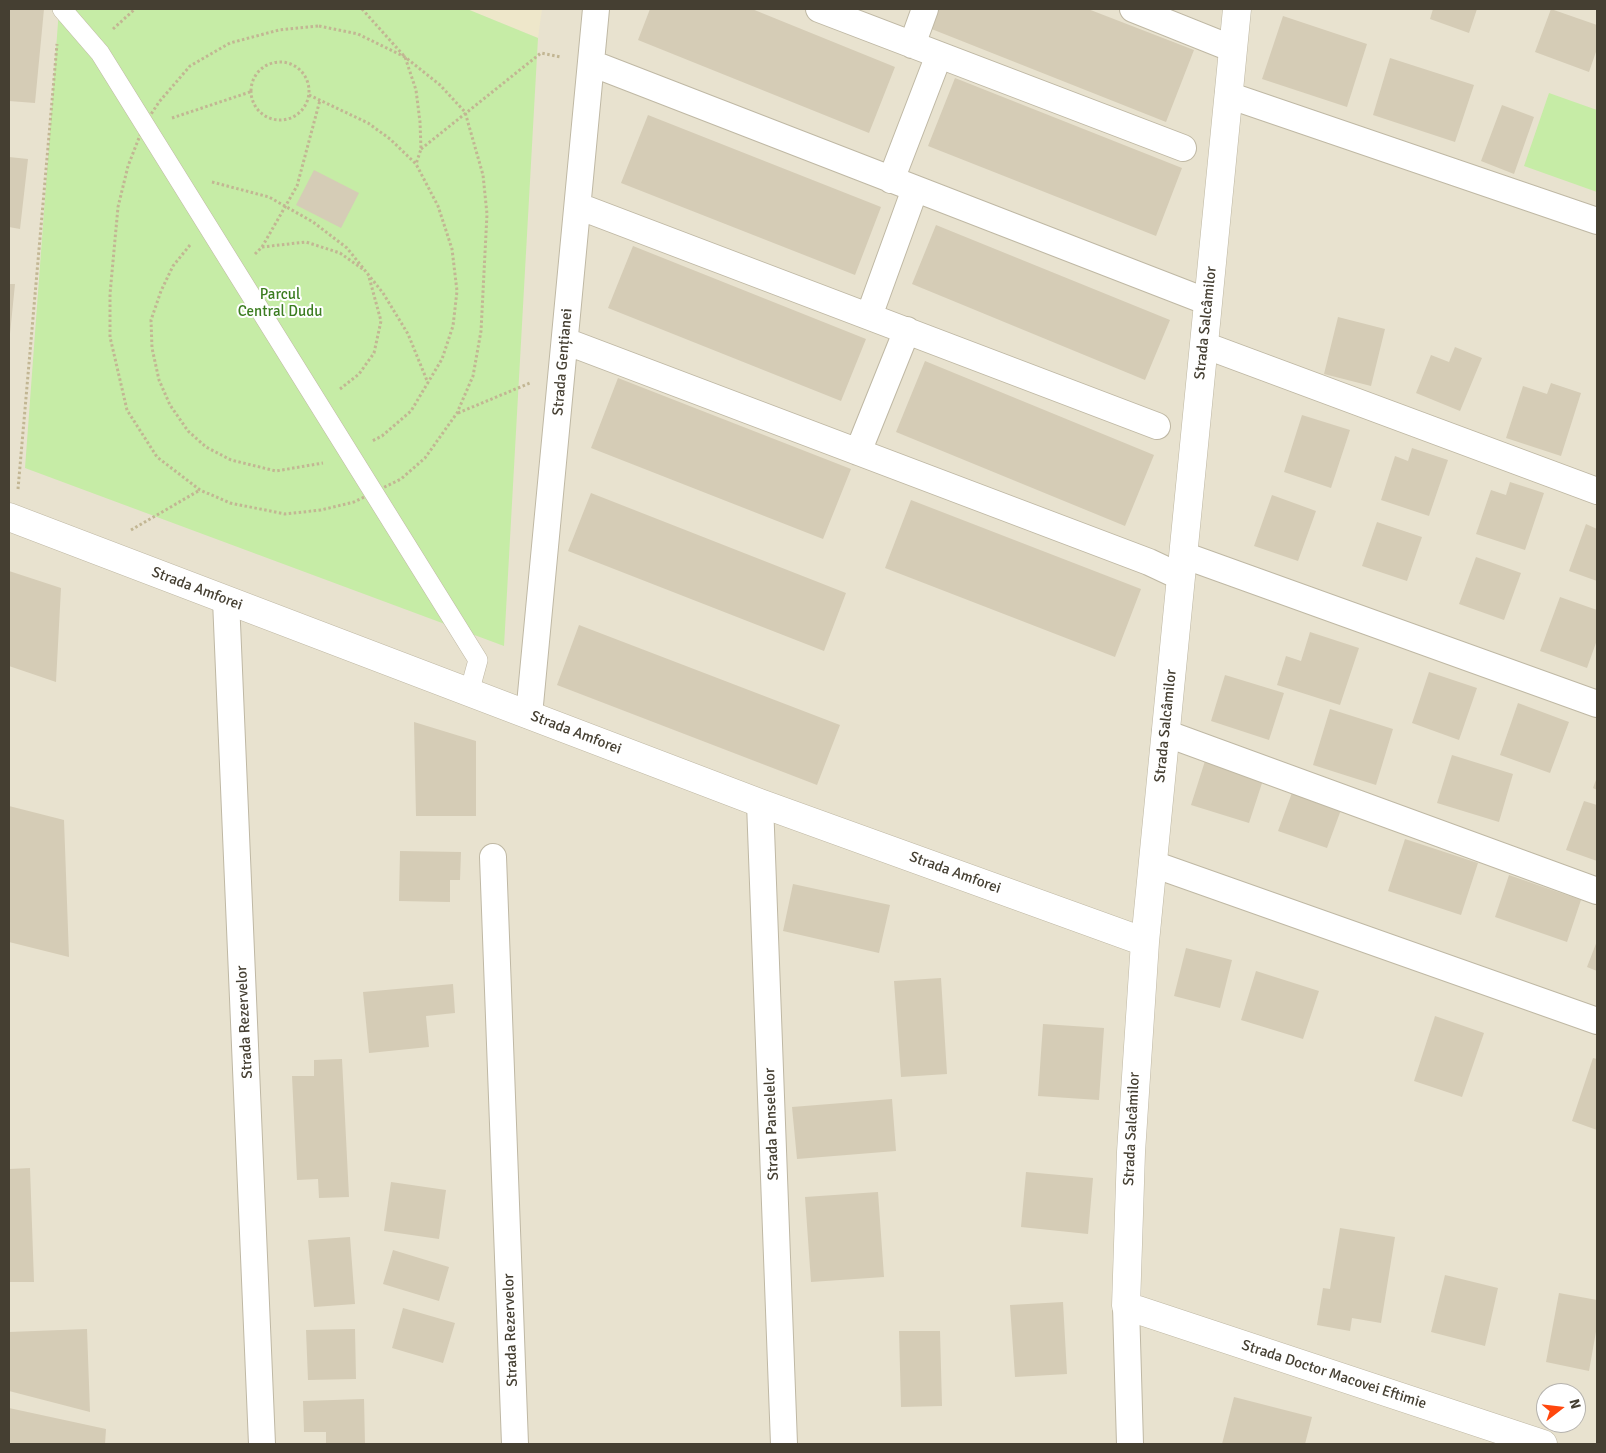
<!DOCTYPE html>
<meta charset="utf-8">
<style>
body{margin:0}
#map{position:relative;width:1606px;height:1453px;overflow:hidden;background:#f3efe2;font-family:Signika,sans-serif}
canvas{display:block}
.frame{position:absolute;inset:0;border:10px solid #453f32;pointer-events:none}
.north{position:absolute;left:1536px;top:1383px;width:50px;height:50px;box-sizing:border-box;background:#fff;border:1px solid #b5b2ad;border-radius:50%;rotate:74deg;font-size:14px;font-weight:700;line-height:20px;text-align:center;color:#453f32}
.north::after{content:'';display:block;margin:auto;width:18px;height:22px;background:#ff470d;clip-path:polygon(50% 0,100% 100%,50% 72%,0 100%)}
</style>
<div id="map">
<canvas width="1606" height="1453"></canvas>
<div class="frame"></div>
<div class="north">N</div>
</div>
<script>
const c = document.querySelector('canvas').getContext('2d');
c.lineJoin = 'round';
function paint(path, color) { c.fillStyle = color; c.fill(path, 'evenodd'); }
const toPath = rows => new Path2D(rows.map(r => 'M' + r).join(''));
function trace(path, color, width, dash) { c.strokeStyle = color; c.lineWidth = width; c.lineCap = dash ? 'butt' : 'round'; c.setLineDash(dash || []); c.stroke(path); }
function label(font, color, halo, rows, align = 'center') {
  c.font = font + ' Signika,sans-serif'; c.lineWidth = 4; c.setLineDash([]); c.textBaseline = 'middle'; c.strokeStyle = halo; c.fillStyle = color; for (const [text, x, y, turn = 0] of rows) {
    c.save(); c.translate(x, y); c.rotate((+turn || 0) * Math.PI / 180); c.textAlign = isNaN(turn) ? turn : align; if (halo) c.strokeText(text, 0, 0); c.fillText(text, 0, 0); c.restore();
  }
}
const residential = toPath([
 [9,9,1597,9,1597,1444,9,1444],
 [1546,1393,1576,1393,1576,1423,1546,1423]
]);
const education = toPath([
 [467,9,542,9,538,38]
]);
const green = toPath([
 [59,9,467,9,538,38,504,646,25,468],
 [1549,93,1597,110,1597,192,1524,166]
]);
const building = toPath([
 [9,9,44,9,35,103,9,101],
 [650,9,752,9,895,67,869,133,638,40],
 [937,9,1088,9,1194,50,1166,122,929,28],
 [1433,9,1477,9,1469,33,1430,19],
 [1551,9,1597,25,1597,49,1589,72,1535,52],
 [1283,16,1367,44,1347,107,1262,79],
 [1390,58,1474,85,1455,142,1373,115],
 [955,78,1182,168,1156,236,928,146],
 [1502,105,1534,117,1514,174,1481,161],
 [648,115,881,207,855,275,621,183],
 [9,157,28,159,20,229,9,227],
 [314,170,359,193,341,228,296,205],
 [936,225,1170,320,1145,380,912,284],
 [633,246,866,339,841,401,608,308],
 [9,284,15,284,10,334,9,334],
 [1338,317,1385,329,1371,386,1324,374],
 [1455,347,1482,358,1460,411,1416,393,1431,355,1449,362],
 [925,361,1154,455,1125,526,896,432],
 [618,378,851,469,823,539,591,448],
 [1551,383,1581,393,1561,456,1506,438,1523,386,1547,394],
 [1302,415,1350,430,1331,488,1284,472],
 [1412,448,1448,460,1429,516,1381,500,1395,456,1408,461],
 [1510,482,1544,493,1525,550,1476,534,1491,490,1506,495],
 [591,493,846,593,824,651,568,551],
 [1272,495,1316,511,1298,561,1254,546],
 [911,500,1141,589,1115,657,885,568],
 [1377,522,1422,537,1407,581,1362,566],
 [1586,524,1597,529,1597,581,1569,571],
 [1476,557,1521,573,1504,620,1459,604],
 [9,571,61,588,56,682,9,666],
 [1560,597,1597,610,1597,640,1587,668,1540,651],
 [579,625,840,725,817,785,557,685],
 [1310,632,1359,648,1340,705,1277,685,1286,656,1301,661],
 [1429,672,1477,688,1459,740,1412,723],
 [1225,675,1284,693,1269,740,1211,721],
 [1518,703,1569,722,1550,773,1500,755],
 [1330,709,1393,729,1376,785,1313,765],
 [414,722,476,741,476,816,416,816],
 [1452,755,1513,774,1499,822,1437,803],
 [1205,761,1263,780,1249,823,1191,805],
 [1597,777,1597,790,1593,788],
 [1293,790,1342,807,1327,848,1278,831],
 [1584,801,1597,805,1597,861,1566,850],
 [9,806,64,820,69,957,9,942],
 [1405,839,1478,863,1461,915,1388,891],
 [400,851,461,852,460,880,450,880,450,902,399,901],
 [1509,875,1581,900,1567,942,1495,917],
 [793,884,890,905,879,953,783,931],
 [1597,941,1597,971,1587,967],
 [1186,948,1232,960,1220,1008,1174,996],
 [1256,971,1319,991,1303,1039,1241,1020],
 [941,978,947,1074,901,1077,894,981],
 [453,984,455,1013,426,1016,429,1047,369,1053,363,992],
 [1435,1016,1484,1033,1462,1097,1414,1081],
 [1043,1024,1104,1028,1099,1100,1038,1096],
 [1593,1058,1597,1059,1597,1130,1572,1121],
 [342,1059,349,1197,319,1198,318,1179,297,1180,292,1076,314,1076,314,1060],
 [892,1099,896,1151,797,1159,792,1107],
 [30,1168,34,1282,9,1282,9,1169],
 [1026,1172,1093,1178,1088,1234,1021,1227],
 [391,1182,446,1190,439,1239,384,1231],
 [878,1192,884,1277,811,1282,805,1197],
 [1340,1228,1395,1237,1381,1323,1352,1318,1350,1331,1317,1325,1323,1288,1330,1289],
 [350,1237,355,1304,314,1307,308,1240],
 [393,1250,449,1267,439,1301,383,1284],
 [1445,1275,1498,1288,1485,1346,1431,1332],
 [1559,1293,1597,1300,1597,1326,1589,1371,1546,1362],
 [1063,1302,1067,1374,1015,1377,1010,1305],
 [403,1308,455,1323,443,1363,392,1348],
 [87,1329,90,1412,9,1391,9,1332],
 [355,1329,356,1379,308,1380,306,1330],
 [899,1331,940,1331,942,1406,901,1407],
 [1234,1397,1312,1417,1305,1444,1222,1444],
 [364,1399,365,1444,326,1444,326,1432,304,1432,303,1401],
 [9,1408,106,1429,105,1444,9,1444]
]);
const path = toPath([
 [362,9,405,57,416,90,420,122,421,149,416,164],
 [319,26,358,34,405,57,440,85,465,112,483,175,487,214,481,331,473,376,457,413,425,458,401,479,354,502,321,510,285,514,230,503,200,490,157,457,127,410,110,337,110,294,118,207,128,166,144,125,159,102,190,66,230,43,279,30,319,26],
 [113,29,135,9],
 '251 91a29 29 0 1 1 58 0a29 29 0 1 1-58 0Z',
 [309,95,368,123,390,139,416,164,438,206,452,249,457,291,453,326,442,359,411,411,382,436,372,441],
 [172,118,250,92],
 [421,149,541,53,561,57],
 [212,182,269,197,313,222,347,248,383,293,408,334,428,383],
 [190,245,173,266,161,291,151,320,152,348,159,380,170,405,188,431,206,447,231,460,276,471,323,463],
 [262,247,306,242,340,253,364,270],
 [255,254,262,247,297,186,320,100],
 [340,389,359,374,374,353,381,321,369,277],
 [458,413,530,383],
 [18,489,57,44],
 [131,530,200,490]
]);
const pedestrian = toPath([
 [62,9,100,53,478,660,469,693]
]);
const minor = toPath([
 [819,9,1183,148],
 [1133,9,1233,49],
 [912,45,925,9],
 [591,63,1208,302],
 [1228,95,1597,221],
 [891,180,939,55],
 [578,206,1157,426],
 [869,316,915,189],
 [565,341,1149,562,1181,577],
 [1204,345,1597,491],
 [858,452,907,330],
 [1183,555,1597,704],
 [226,600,262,1444],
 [529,715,596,9],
 [1165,733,1597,891],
 [760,803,784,1444],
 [493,857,515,1444],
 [1153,864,1597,1021],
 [1126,1306,1130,1444]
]);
const tertiary = toPath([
 [1237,9,1145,942,1131,1152,1126,1306,1543,1444],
 [9,517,760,803,1145,942]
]);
const parkNames = [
 ["Parcul",280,295],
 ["Central Dudu",280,312]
];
const streetNames = [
 ["Strada Salcâmilor",1206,323,-84],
 ["Strada Gențianei",563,362,-85],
 ["Strada Amforei",197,589,21],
 ["Strada Salcâmilor",1166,726,-84],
 ["Strada Amforei",576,733,21],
 ["Strada Amforei",955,873,20],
 ["Strada Rezervelor",245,1022,-93],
 ["Strada Panselelor",772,1124,-92],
 ["Strada Salcâmilor",1132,1129,-87],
 ["Strada Rezervelor",511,1330,-92],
 ["Strada Doctor Macovei Eftimie",1334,1375,18]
];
paint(residential, '#e8e2cf');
paint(education, '#eee7ca');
paint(green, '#c6eca6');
paint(building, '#d5ccb6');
trace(pedestrian, '#bfb8a4', 20);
trace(minor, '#bfb8a4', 28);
trace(tertiary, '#bfb8a4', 29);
trace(path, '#c2b693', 3, [2.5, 2.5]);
trace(pedestrian, '#fff', 19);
trace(minor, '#fff', 26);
trace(tertiary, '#fff', 28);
label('15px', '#3b7c20', '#fff', parkNames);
label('15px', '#453f32', '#fff', streetNames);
</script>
